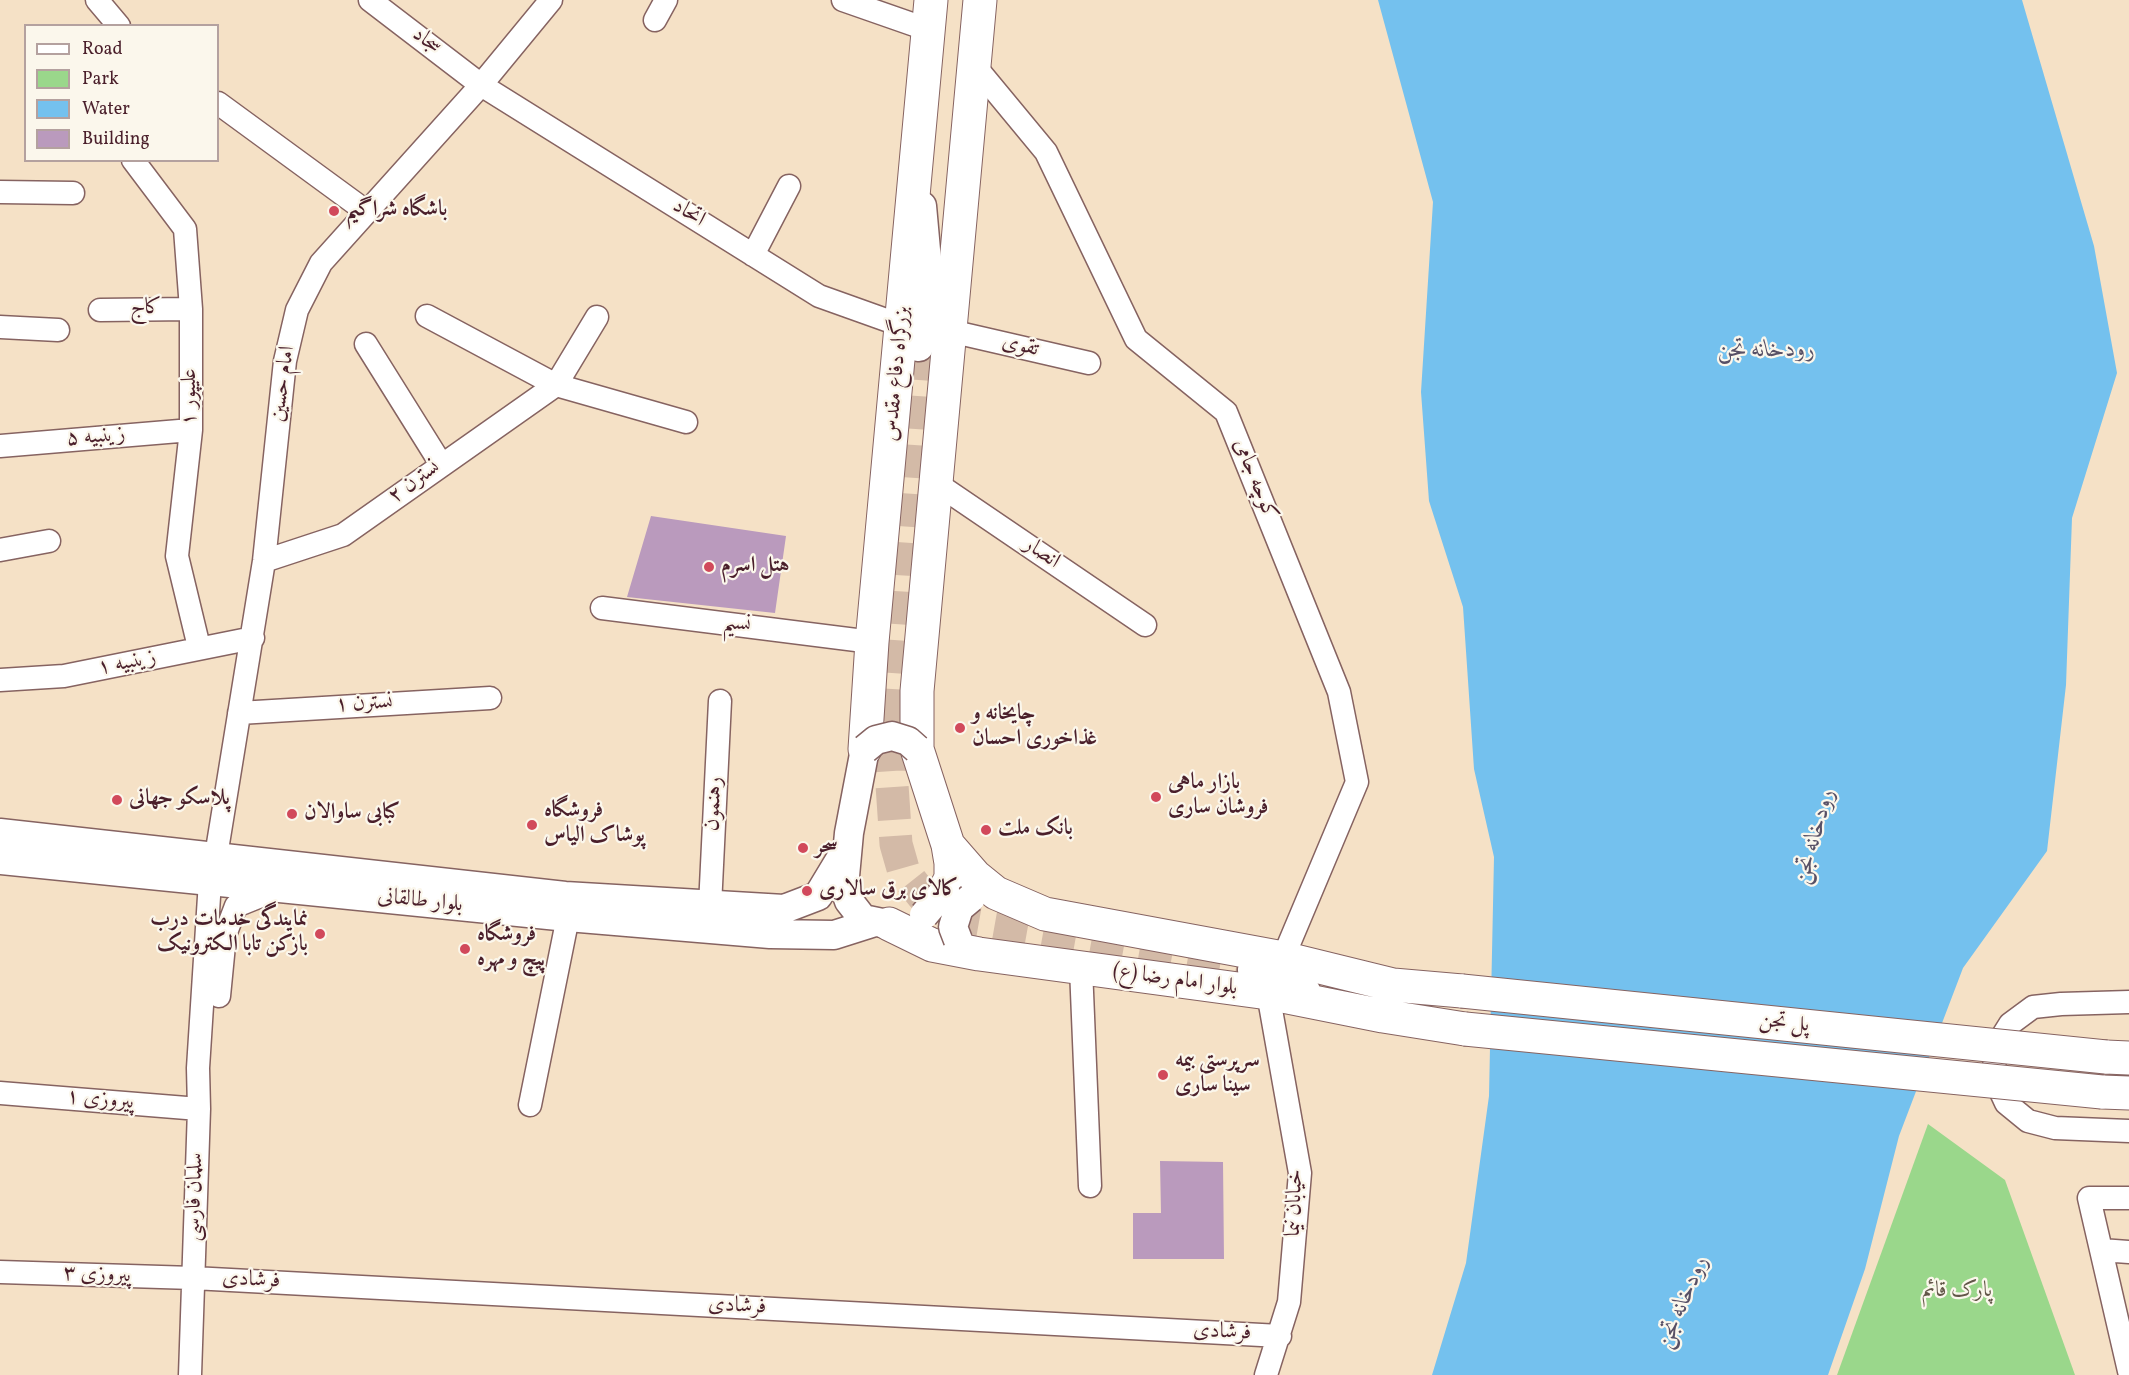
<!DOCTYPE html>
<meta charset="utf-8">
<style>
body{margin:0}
#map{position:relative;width:2129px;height:1375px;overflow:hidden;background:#f5e1c6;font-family:Vollkorn,serif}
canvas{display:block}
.legend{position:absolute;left:24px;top:24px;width:195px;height:138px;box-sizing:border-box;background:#fbf7ec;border:2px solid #b4a19f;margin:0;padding:8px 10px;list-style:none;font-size:18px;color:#4a1f2b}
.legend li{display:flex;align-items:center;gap:12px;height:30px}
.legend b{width:30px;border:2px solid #b4a19f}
</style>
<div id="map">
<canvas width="2129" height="1375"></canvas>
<ul class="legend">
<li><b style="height:8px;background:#fff"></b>Road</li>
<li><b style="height:16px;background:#9ad78b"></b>Park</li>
<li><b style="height:16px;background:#74c1ee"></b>Water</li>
<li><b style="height:16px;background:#ba9abd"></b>Building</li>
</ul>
</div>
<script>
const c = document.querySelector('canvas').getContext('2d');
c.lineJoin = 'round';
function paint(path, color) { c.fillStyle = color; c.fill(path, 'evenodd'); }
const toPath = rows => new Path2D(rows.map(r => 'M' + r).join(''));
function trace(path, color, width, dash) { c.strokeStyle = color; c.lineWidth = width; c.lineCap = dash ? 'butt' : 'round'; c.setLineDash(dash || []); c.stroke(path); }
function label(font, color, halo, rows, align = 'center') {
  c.font = font + ' Vollkorn,Amiri,serif'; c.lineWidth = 4.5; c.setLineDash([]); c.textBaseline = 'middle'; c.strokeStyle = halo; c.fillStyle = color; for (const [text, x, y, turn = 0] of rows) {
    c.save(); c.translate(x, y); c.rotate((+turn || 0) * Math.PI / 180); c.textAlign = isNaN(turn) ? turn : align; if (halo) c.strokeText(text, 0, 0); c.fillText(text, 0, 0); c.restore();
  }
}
const green = toPath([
 [1928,1124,2005,1180,2075,1375,1837,1375]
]);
const water = toPath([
 [1378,0,2022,0,2094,246,2117,373,2072,518,2066,685,2047,851,1963,968,1899,1136,1865,1269,1828,1375,1432,1375,1466,1263,1489,1096,1494,857,1474,769,1463,607,1429,501,1421,392,1433,202]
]);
const building = toPath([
 [651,516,786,536,775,613,627,597],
 [1160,1161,1223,1162,1224,1259,1133,1259,1133,1213,1161,1213]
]);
const highwayTunnel = toPath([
 [919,347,891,770,896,844,904,872,923,896,950,916,1252,970]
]);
const minor = toPath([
 [97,0,119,26],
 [370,0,481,85,819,296,903,326],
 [843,0,929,30],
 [655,20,666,0],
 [974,65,1046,152,1136,339,1226,412,1339,692,1357,782,1283,958],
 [218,103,367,212],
 [133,160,185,229,191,309,191,430,177,556,199,647],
 [0,192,73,193],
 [753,255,789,186],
 [100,310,191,309],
 [427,316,556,385,686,422],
 [0,327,58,330],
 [950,331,1089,363],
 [366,344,441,464],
 [0,446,191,430],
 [936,483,1145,625],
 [0,550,49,541],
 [264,561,343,535,556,385,597,317],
 [602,608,872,642],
 [0,680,64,676,253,638],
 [239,713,490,698],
 [216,856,264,561,285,361,297,310,321,263,481,85,551,0],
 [710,906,720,701],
 [1081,968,1090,1186],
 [219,996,225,935,236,906,278,889],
 [2129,1002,2061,1004,2033,1007,2010,1024,1995,1048,1994,1077,2006,1103,2028,1121,2055,1128,2129,1131],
 [0,1093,199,1109],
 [530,1105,568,917],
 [2129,1198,2089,1198,2129,1371],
 [2101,1250,2129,1252],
 [0,1272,193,1278,1280,1336],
 [190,1375,199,1109,198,1068,210,881],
 [1266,1375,1289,1302,1300,1173,1268,993]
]);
const major = toPath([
 [919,347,928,272,922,206],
 [865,749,849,833,844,887,849,901,863,919,887,924],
 [0,833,565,896,784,909,818,896,847,848],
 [0,860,568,917,770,934,834,935,875,922],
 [1252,970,1306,991]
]);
const highway = toPath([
 [865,749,872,642,931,0],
 [948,845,975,876,996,893,1045,914,1283,958,1393,985,1462,991],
 [945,890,951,878,951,863,948,845,917,749,917,691,980,0],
 [889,924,932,945,979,954,1268,993,1383,1016,1465,1029],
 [2106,1057,2129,1058],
 [2102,1092,2129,1093]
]);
const majorBridge = toPath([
 [865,749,876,740,892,736,908,741,917,749],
 [924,915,945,890],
 [958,940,953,927,959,908,971,898]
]);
const highwayBridge = toPath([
 [1462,991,2106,1057],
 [1465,1029,2102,1092]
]);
const markers = [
 [334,211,6,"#d1495b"],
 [709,567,6,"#d1495b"],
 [960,728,6,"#d1495b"],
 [1156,797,6,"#d1495b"],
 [117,800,6,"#d1495b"],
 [292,814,6,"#d1495b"],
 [532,825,6,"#d1495b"],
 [986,830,6,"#d1495b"],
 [803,848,6,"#d1495b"],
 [807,891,6,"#d1495b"],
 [320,934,6,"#d1495b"],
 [465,949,6,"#d1495b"],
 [1163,1075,6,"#d1495b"]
];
const streetNames = [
 ["سجاد",426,42,37],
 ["اتحاد",688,214,32],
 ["کاج",146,309],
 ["تقوی",1020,347,13],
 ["بزرگراه دفاع مقدس",898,374,-85],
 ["امام حسین",284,384,-82],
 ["علیپور ۱",191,397,-90],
 ["زینبیه ۵",96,438,-5],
 ["کوچه جامی",1254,480,68],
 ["نسترن ۲",415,483,-36],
 ["انصار",1041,554,34],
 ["نسیم",737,625,7],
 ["زینبیه ۱",127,664,-11],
 ["نسترن ۱",364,705,-3],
 ["رهنمون",715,804,-87],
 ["بلوار طالقانی",420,902,6],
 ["بلوار امام رضا (ع)",1175,981,8],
 ["پل تجن",1784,1024,6],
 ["پیروزی ١",100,1101,5],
 ["سلمان فارسی",196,1197,-88],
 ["خیابان نیما",1296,1203,-88],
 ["پیروزی ٣",97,1276,2],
 ["فرشادی",251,1281,3],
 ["فرشادی",737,1307,3],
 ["فرشادی",1222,1333,3]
];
const poiNames = [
 ["باشگاه شراگیم",346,211],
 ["هتل اسرم",721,567],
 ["چایخانه و",972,715],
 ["غذاخوری احسان",972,740],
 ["بازار ماهی",1168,784],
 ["فروشان ساری",1168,809],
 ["پلاسکو جهانی",129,800],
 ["فروشگاه",544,812],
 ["پوشاک الیاس",544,837],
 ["کبابی ساوالان",304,814],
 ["بانک ملت",998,830],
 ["سحر",815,848],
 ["کالای برق سالاری",819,891],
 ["نمایندگی خدمات درب",308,921,"right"],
 ["بازکن تابا الکترونیک",308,946,"right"],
 ["فروشگاه",477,936],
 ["پیچ و مهره",477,961],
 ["سرپرستی بیمه",1175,1062],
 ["سینا ساری",1175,1087]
];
const parkNames = [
 ["پارک قائم",1957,1292]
];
const waterNames = [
 ["رودخانه تجن",1766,352],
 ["رودخانه تجن",1816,837,-74],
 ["رودخانه تجن",1684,1303,-67]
];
paint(green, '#9ad78b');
paint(water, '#74c1ee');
paint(building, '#ba9abd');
trace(highwayTunnel, '#d3baa7', 33, [33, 16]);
trace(minor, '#866361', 25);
trace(major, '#866361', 31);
trace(highway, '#866361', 35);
trace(minor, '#fff', 22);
trace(major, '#fff', 28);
trace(highway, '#fff', 33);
trace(majorBridge, '#866361', 31, []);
trace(highwayBridge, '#866361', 35, []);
trace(majorBridge, '#fff', 28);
trace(highwayBridge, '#fff', 33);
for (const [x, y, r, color] of markers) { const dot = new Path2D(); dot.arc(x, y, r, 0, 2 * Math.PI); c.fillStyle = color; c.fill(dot); trace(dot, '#fbf7ec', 2); }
label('22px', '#4a1f2b', '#fbf7ec', streetNames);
label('bold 22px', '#4a1f2b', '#fbf7ec', poiNames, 'left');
label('22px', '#625648', '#fbf7ec', parkNames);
label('italic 24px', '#575066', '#fbf7ec', waterNames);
</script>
